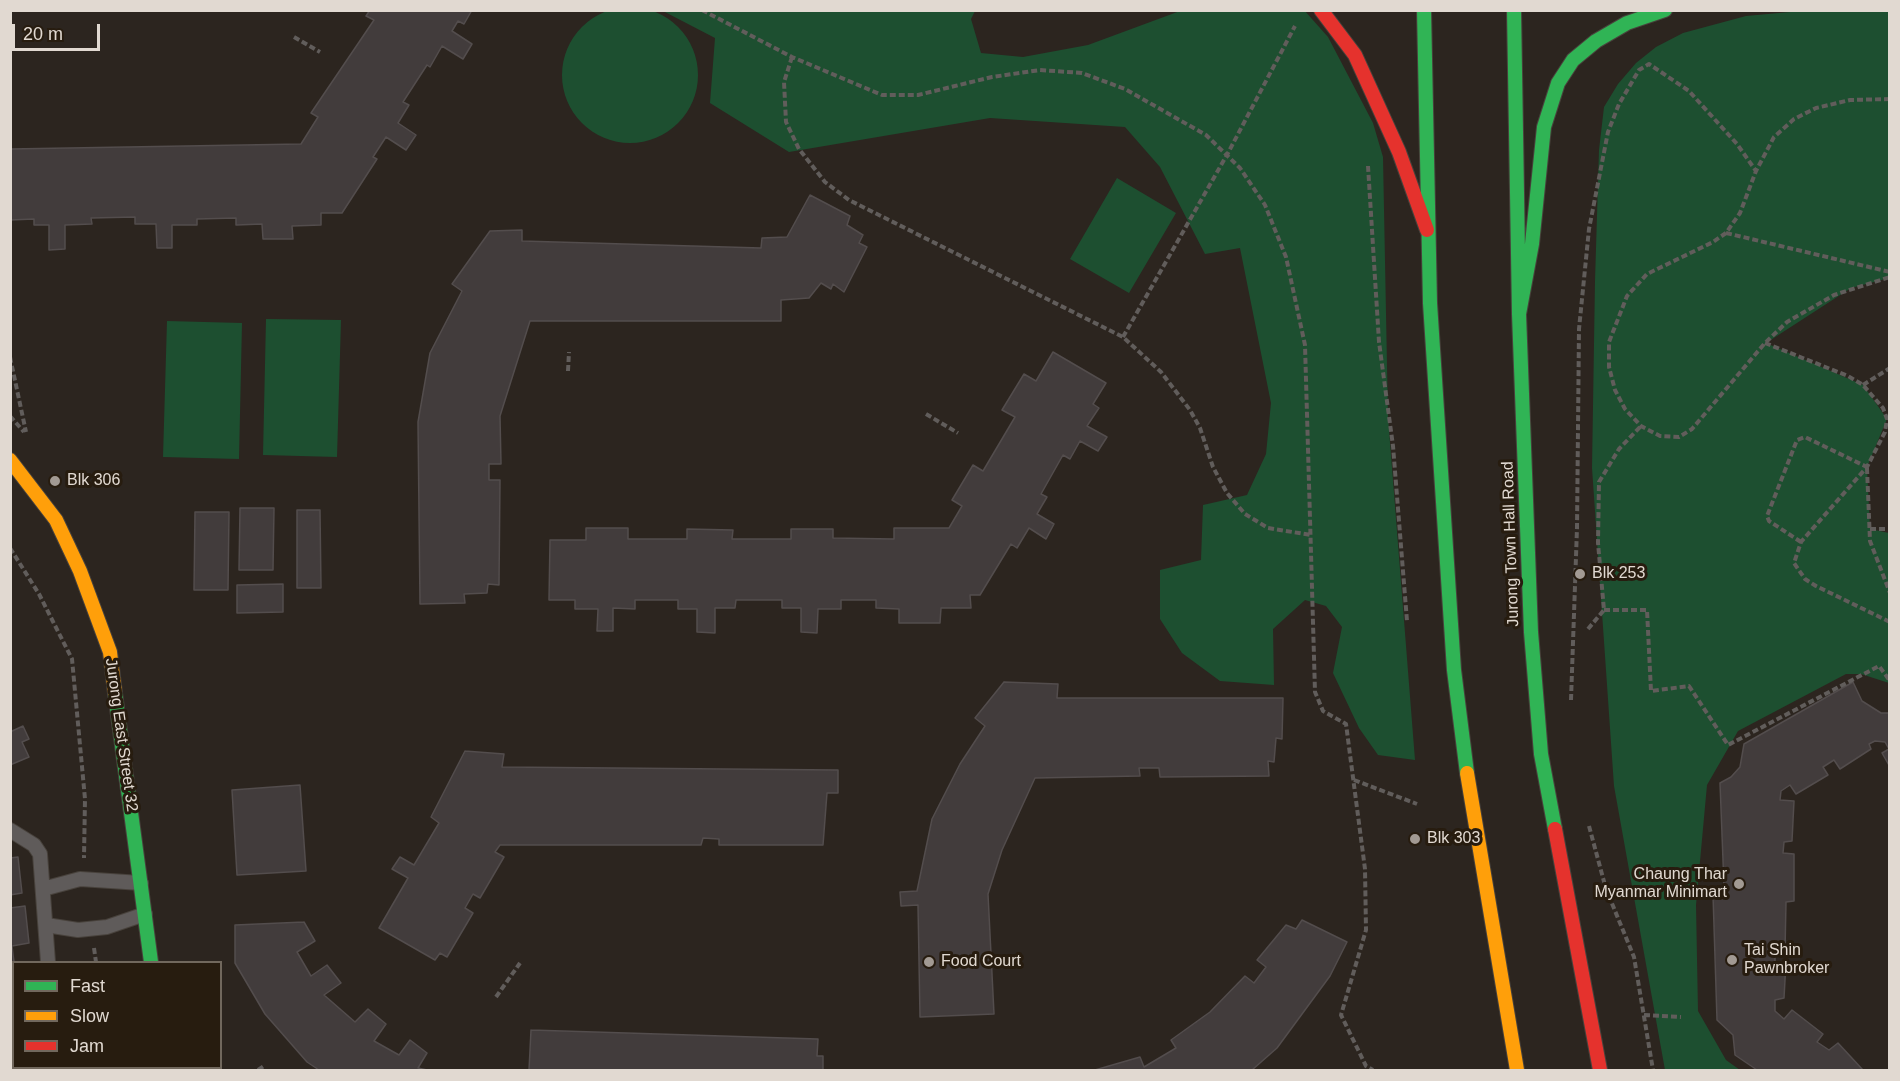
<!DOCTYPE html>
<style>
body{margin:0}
#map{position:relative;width:1900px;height:1081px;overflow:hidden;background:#2c251f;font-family:Arial,sans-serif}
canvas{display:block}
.frame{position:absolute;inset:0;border:12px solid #e1d9d1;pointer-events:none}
.legend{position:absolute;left:12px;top:961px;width:210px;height:108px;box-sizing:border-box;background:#271c0f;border:2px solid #71685d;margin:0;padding:8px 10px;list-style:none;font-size:18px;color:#e1d9d1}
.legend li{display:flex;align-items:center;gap:12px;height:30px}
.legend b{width:30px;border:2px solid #71685d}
.scale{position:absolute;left:12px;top:24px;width:88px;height:27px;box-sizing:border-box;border:3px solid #e1d9d1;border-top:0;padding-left:8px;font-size:18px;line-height:21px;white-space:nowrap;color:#e1d9d1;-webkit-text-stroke:4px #271c0f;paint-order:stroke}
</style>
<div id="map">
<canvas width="1900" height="1081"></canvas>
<div class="frame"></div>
<ul class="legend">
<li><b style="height:8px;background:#30b455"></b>Fast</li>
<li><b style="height:8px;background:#ff9f0a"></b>Slow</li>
<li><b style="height:8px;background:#e5322d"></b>Jam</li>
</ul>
<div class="scale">20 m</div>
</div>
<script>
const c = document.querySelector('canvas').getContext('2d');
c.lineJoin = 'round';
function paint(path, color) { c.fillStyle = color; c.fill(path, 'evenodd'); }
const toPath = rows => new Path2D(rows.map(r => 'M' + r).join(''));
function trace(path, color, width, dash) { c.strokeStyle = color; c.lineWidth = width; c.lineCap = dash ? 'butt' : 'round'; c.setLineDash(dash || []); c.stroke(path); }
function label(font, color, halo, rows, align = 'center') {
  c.font = font + ' Arial,sans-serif'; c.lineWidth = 6; c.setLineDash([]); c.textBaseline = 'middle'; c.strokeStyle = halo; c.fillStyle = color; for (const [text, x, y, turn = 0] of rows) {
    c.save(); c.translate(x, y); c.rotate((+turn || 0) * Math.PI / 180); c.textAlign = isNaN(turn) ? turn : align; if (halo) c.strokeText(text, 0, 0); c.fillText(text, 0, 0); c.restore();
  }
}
const green = toPath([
 '562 75a68 68 0 1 1 136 0a68 68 0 1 1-136 0Z',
 [1304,10,1328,37,1373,123,1383,157,1388,417,1415,760,1378,755,1359,728,1333,673,1342,627,1326,606,1305,600,1273,629,1274,685,1220,681,1182,653,1160,619,1160,570,1201,560,1203,505,1247,495,1266,454,1271,403,1240,248,1205,254,1160,167,1125,127,990,118,789,152,710,103,715,38,663,11,975,11,971,19,981,53,1023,57,1088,45,1180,11],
 [1801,11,1889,11,1889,278,1851,288,1766,343,1863,385,1887,419,1867,467,1870,529,1889,533,1889,683,1861,674,1846,674,1738,731,1707,785,1696,905,1698,1011,1726,1060,1740,1070,1665,1070,1614,786,1592,468,1595,281,1599,150,1604,107,1618,84,1636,63,1656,47,1683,33,1746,16],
 [1117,178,1176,213,1129,293,1070,259],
 [266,319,341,320,337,457,263,455],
 [167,321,242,323,239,459,163,457]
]);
const building = toPath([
 [370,10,472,10,464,24,458,21,452,31,472,44,463,59,442,46,430,67,427,65,403,102,409,105,398,123,416,135,406,150,386,137,373,157,377,159,342,213,321,213,321,225,292,226,293,239,263,239,262,224,236,225,236,218,197,219,197,225,172,225,172,248,157,248,156,224,135,224,135,217,91,218,92,224,65,225,65,249,49,250,49,225,34,225,34,219,10,220,10,149,301,144,318,117,311,113,374,20,366,16,370,10],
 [810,195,850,216,847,225,863,235,859,243,867,247,844,292,833,284,831,289,821,283,809,298,781,300,781,321,530,321,500,416,501,464,489,464,489,480,500,480,499,585,488,584,487,593,464,594,465,603,420,604,418,422,430,353,462,291,452,284,490,231,522,230,522,241,761,248,762,238,787,237,810,195],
 [1053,352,1106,383,1093,404,1099,408,1087,426,1107,437,1098,451,1080,441,1070,459,1063,455,1041,494,1047,497,1037,514,1054,524,1046,539,1029,528,1017,548,1011,544,980,595,970,595,971,608,941,608,940,623,899,623,899,609,876,608,876,600,841,600,841,609,818,609,817,633,801,632,801,608,782,608,782,600,736,600,735,608,715,608,715,633,697,632,697,609,678,609,678,600,635,600,635,609,613,608,613,631,597,631,598,609,575,609,575,600,549,600,550,540,586,540,586,528,628,528,628,539,687,539,687,529,733,530,732,539,791,539,791,529,833,529,833,538,894,539,894,528,949,528,962,506,952,500,973,465,983,471,1015,417,1002,410,1024,374,1036,381,1053,352],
 [240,508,274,508,273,570,239,570,240,508],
 [297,510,320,510,321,588,297,588,297,510],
 [195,512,229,512,228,590,194,590,195,512],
 [283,584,283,612,237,613,237,585,283,584],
 [1004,682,1058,684,1057,698,1283,698,1282,739,1276,738,1274,762,1268,761,1269,776,1160,777,1159,768,1139,768,1140,776,1035,778,1002,850,988,894,994,1014,920,1017,918,905,901,906,900,892,917,891,932,819,960,764,985,726,975,718,1004,682],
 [1853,682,1862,701,1881,713,1890,713,1890,767,1882,753,1889,749,1885,742,1875,741,1869,744,1871,749,1840,769,1834,760,1823,767,1828,775,1796,794,1790,785,1781,791,1780,800,1794,801,1792,841,1784,842,1783,853,1794,854,1794,901,1786,902,1785,951,1775,951,1775,963,1786,962,1784,998,1775,1000,1775,1011,1784,1019,1792,1010,1823,1034,1817,1042,1829,1050,1838,1043,1863,1070,1757,1070,1735,1055,1733,1035,1717,1020,1713,895,1724,886,1720,783,1731,777,1740,767,1744,744,1853,682],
 [23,726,29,739,22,742,29,757,10,765,10,732,23,726],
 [465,751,504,754,502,767,838,770,838,793,827,793,823,845,719,845,719,839,703,838,701,845,500,845,495,852,504,857,480,898,473,894,465,908,473,913,447,957,440,953,435,960,379,928,408,878,392,869,400,857,414,865,439,823,431,817,465,751],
 [300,785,306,871,237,875,232,790,300,785],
 [18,857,22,893,10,895,10,858,18,857],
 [25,906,29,943,12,946,14,962,14,967,10,967,10,908,25,906],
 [1302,920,1347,942,1330,976,1277,1048,1252,1070,1095,1070,1140,1057,1144,1067,1176,1048,1171,1040,1210,1012,1245,976,1254,983,1266,967,1257,960,1286,925,1296,929,1302,920],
 [304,922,315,941,297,952,311,976,327,965,341,983,324,995,355,1022,368,1009,386,1024,374,1041,399,1055,410,1040,427,1053,418,1068,427,1070,319,1070,307,1062,265,1014,235,963,235,925,304,922],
 [531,1030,818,1039,817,1056,823,1056,823,1070,529,1070,531,1030],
 [14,1064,14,1068,54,1068,54,1070,10,1070,10,1065,14,1064]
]);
const path = toPath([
 [702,10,792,57,882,95,918,95,992,77,1040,70,1082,73,1125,89,1206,135,1240,168,1265,205,1286,257,1305,345,1315,692,1323,711,1346,724,1365,869,1366,930,1341,1015,1366,1066,1373,1070],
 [294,37,320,52],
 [792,57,784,82,786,122,799,149,825,182,849,200,1123,337,1161,372,1190,410,1200,428,1213,467,1227,493,1245,514,1268,528,1311,535],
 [1890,99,1850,100,1816,108,1794,119,1774,137,1756,171,1740,213,1726,233,1713,242,1647,274,1627,296,1609,342,1609,367,1615,390,1625,409,1641,426,1660,436,1679,437,1692,429,1765,343,1787,322,1834,295,1890,277],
 [1368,166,1379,342,1393,446,1407,621],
 [1726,233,1890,272],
 [1123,337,1228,153,1295,26],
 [1765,343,1848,376,1863,385,1883,408,1887,419,1885,432,1867,467,1801,542,1794,563,1805,579,1816,586,1890,622],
 [10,357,26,432],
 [568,371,569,352],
 [1863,385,1890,368],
 [926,414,958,433],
 [10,416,24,432],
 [1867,468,1870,541,1890,593],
 [1870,529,1890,529],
 [1801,542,1769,521,1767,516,1797,440,1805,437,1867,467],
 [10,548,39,594,72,659,85,799,84,858],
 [1604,610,1647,610,1651,691,1689,686,1728,745,1879,666,1890,681],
 [1588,629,1604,610,1598,543,1599,482,1619,449,1641,426],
 [1571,700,1577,528,1579,329,1589,229,1608,132,1619,104,1639,70,1649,64,1689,91,1737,144,1756,171],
 [1354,780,1417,804],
 [1589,826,1606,889,1634,957,1653,1070],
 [94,948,96,962],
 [496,997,520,963],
 [1644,1015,1681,1017],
 [258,1070,264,1066]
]);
const lane = toPath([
 [10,830,34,845,40,854,48,962],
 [43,889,80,879,141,883],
 [46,925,78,930,107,927,145,914],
 [10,1021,14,1020]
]);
const street = toPath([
 [169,1068,169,1070]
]);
const fast = toPath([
 [1424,10,1430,303,1454,670,1467,773],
 [1514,10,1519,314,1531,632,1541,754,1555,829],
 [1519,314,1532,244,1544,127,1558,83,1573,60,1596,41,1627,23,1665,10],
 [115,693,151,962]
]);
const slow = toPath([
 [10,460,56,520,80,571,110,652,115,693],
 [1467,773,1517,1070]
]);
const jam = toPath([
 [1321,10,1355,55,1399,152,1427,230],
 [1555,829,1600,1070]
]);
const markers = [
 [55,481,6,"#a29a93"],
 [1580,574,6,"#a29a93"],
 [1415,839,6,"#a29a93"],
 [1739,884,6,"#a29a93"],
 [1732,960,6,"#a29a93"],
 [929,962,6,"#a29a93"]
];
const poiNames = [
 ["Blk 306",67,481],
 ["Blk 253",1592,574],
 ["Blk 303",1427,839],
 ["Chaung Thar",1727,875,"right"],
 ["Myanmar Minimart",1727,893,"right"],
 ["Tai Shin",1744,951],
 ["Pawnbroker",1744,969],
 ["Food Court",941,962]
];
const streetNames = [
 ["Jurong Town Hall Road",1511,544,-92],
 ["Jurong East Street 32",121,735,82]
];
paint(green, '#1d4f30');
paint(building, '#423c3c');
trace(building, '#534d4d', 1.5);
trace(lane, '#48423c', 16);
trace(street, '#48423c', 30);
trace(fast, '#48423c', 16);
trace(slow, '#48423c', 16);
trace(jam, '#48423c', 16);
trace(path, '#615d5b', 4, [6, 3]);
trace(lane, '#5f5b5a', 14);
trace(street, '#5f5b5a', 27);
trace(fast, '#30b455', 14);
trace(slow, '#ff9f0a', 14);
trace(jam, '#e5322d', 14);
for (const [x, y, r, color] of markers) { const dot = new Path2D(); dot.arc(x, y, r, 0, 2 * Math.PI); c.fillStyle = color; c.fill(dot); trace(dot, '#271c0f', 2); }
label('16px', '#e1d9d1', '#271c0f', poiNames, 'left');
label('16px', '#e1d9d1', '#271c0f', streetNames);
</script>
